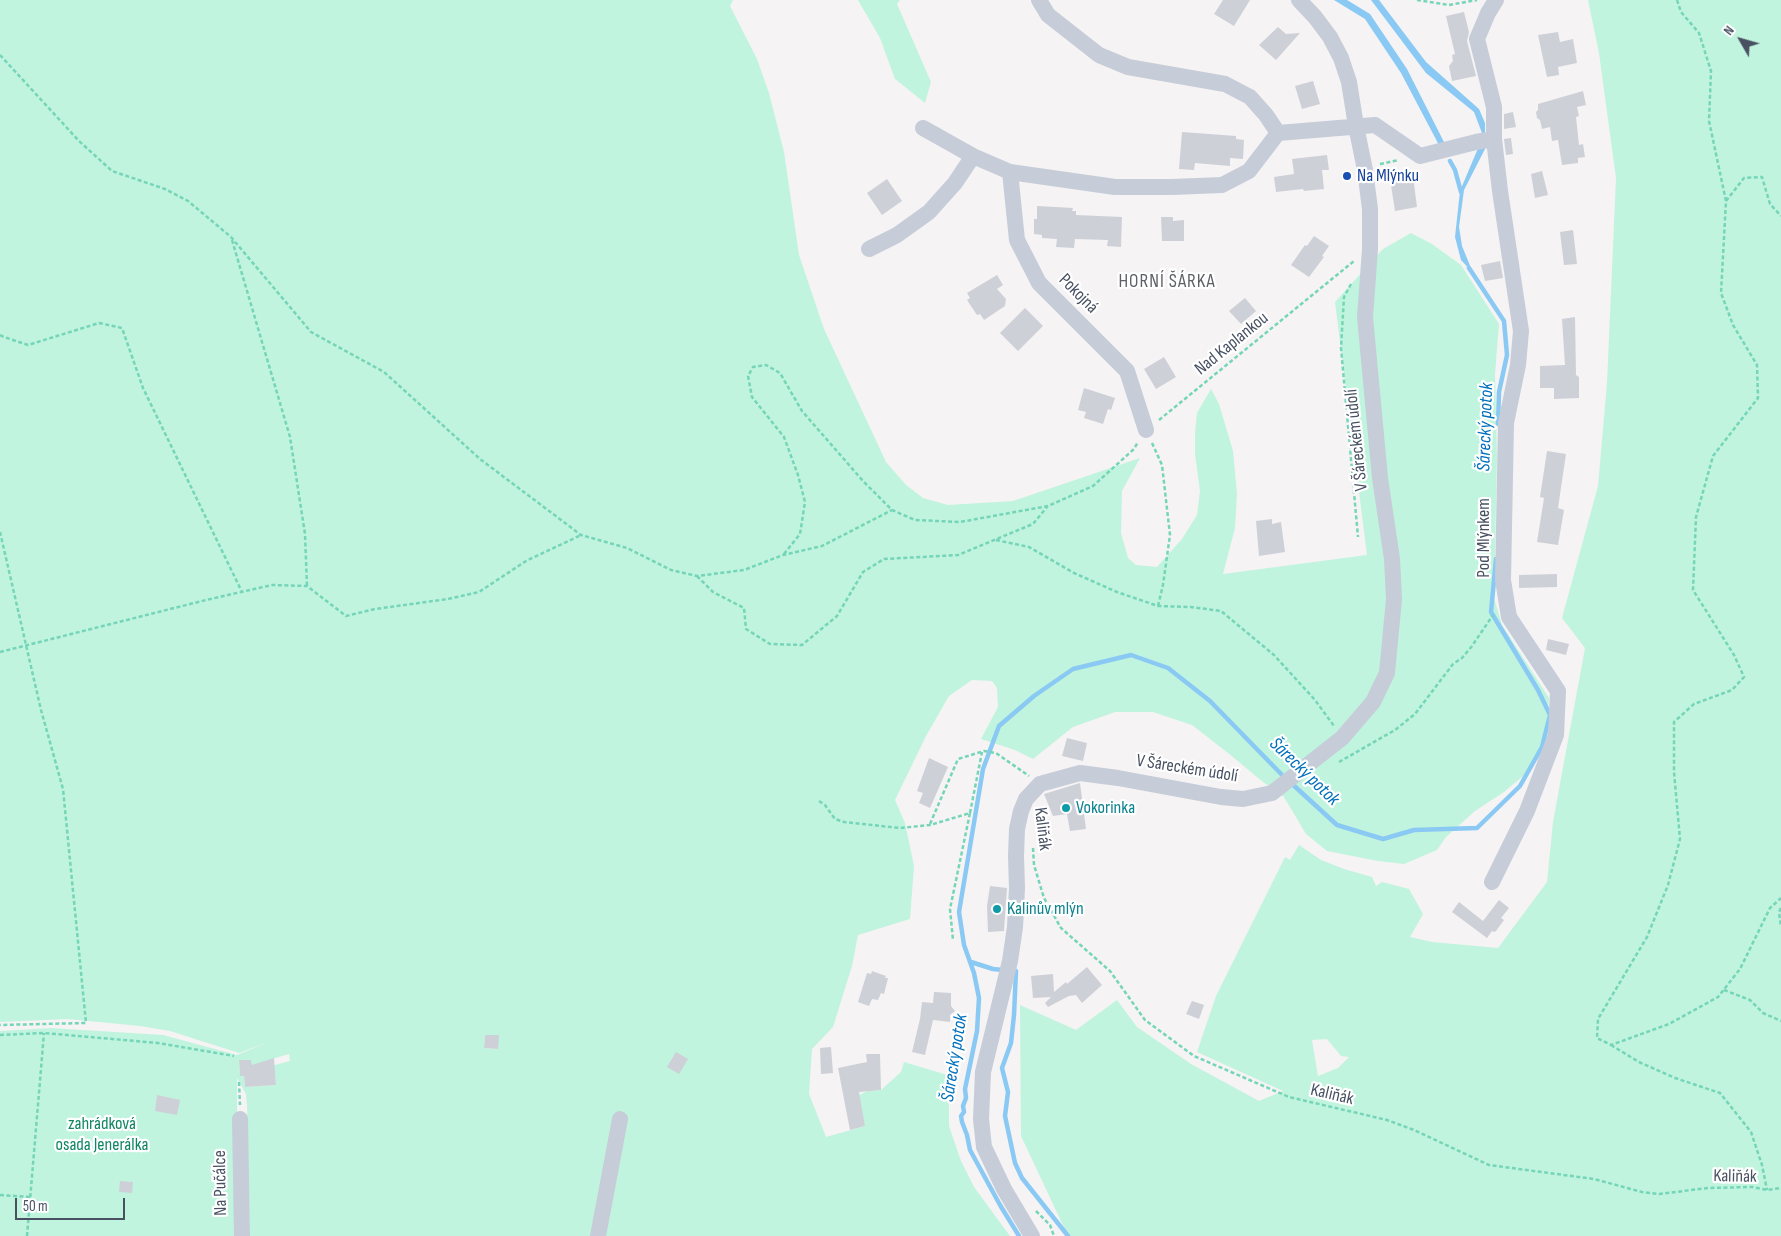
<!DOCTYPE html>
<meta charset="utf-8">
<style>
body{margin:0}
#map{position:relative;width:1781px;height:1236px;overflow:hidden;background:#f5f3f3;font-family:"Sofia Sans Condensed",sans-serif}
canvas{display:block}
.north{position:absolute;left:1716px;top:15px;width:50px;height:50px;-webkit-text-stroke:4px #fff;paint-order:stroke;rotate:308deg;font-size:14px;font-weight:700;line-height:20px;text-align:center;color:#485162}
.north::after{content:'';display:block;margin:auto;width:18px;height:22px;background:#485162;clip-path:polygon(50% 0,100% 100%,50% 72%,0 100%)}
.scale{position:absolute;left:15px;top:1198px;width:110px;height:22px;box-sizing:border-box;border:2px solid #485162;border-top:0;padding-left:6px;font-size:15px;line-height:18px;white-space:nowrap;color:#485162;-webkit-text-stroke:4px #fff;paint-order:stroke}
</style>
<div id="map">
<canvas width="1781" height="1236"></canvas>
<div class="north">N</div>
<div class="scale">50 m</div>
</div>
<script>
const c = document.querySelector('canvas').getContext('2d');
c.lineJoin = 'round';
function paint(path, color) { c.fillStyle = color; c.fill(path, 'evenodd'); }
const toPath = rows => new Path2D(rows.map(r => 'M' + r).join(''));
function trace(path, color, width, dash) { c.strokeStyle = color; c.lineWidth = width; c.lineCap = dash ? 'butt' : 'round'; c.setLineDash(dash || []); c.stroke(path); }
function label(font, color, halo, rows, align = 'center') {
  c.font = font + ' "Sofia Sans Condensed",sans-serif'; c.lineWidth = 4.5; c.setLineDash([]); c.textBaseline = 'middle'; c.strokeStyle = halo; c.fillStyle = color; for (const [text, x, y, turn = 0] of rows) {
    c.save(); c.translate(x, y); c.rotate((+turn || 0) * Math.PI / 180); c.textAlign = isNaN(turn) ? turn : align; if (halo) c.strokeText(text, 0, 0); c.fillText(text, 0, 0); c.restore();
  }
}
const green = toPath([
 [0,0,733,0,730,6,757,59,769,93,784,152,799,255,824,329,886,462,906,485,923,498,948,505,1013,501,1140,458,1122,491,1121,533,1128,558,1136,565,1157,567,1182,539,1197,515,1200,491,1195,454,1195,433,1197,413,1211,389,1219,404,1233,451,1237,494,1235,528,1223,574,1367,555,1335,302,1383,249,1411,233,1432,244,1461,265,1499,324,1495,374,1497,457,1494,598,1502,625,1549,698,1546,748,1528,772,1504,792,1475,811,1446,837,1437,850,1404,864,1378,861,1327,851,1306,834,1284,797,1263,782,1228,753,1192,725,1153,712,1115,712,1073,727,1033,759,1015,750,981,739,998,707,997,688,992,681,972,680,949,696,926,736,895,800,905,823,914,866,910,919,858,935,852,966,833,1027,812,1049,809,1094,826,1137,865,1126,859,1095,868,1091,881,1090,901,1072,904,1062,954,1077,949,1092,949,1126,961,1161,974,1187,1010,1236,250,1236,247,1106,246,1094,237,1078,237,1236,0,1236,0,1031,51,1028,163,1035,237,1055,268,1042,239,1053,170,1031,140,1026,68,1019,0,1022],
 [485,1035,498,1035,498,1049,484,1048],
 [289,1054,290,1061,267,1067,265,1061],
 [251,1060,252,1076,275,1074,276,1085,245,1087,244,1076,240,1076,239,1061],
 [858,0,900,0,897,4,931,82,925,103,895,79,880,38],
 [1588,0,1781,0,1781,1236,1068,1236,1021,1136,1020,1005,1076,1030,1117,1000,1137,1027,1191,1064,1259,1101,1283,1091,1197,1052,1216,996,1285,857,1290,860,1299,845,1321,860,1344,869,1372,877,1376,886,1382,882,1409,889,1423,914,1410,937,1432,942,1498,948,1547,882,1553,822,1585,648,1562,618,1598,486,1607,383,1616,178,1599,53],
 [1327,1039,1341,1056,1349,1057,1338,1068,1318,1076,1312,1040]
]);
const water = toPath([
 [1334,0,1347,0,1370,14,1407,69,1446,146,1440,147,1401,73,1365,19],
 [1371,0,1379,0,1426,62,1479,109,1485,123,1485,149,1464,190,1459,227,1462,246,1473,273,1461,260,1455,237,1460,191,1479,146,1482,133,1474,112,1426,73]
]);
const stream = toPath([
 [1450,161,1455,170,1461,192],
 [1469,268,1504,321,1507,355,1499,392,1498,424],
 [1291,783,1337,825,1383,839,1414,830,1477,828,1520,786,1542,747,1550,715,1538,690,1491,612,1496,559],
 [971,962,993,969,1003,970],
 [1011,970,1016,971,1014,1015,1011,1043,1002,1068,1008,1092,1005,1116,1015,1163,1022,1178,1068,1236],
 [1019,1236,1000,1205,970,1150,967,1135,962,1122,961,1116,964,1112,963,1106,966,1098,965,1089,977,1031,979,998,974,973,964,945,959,912,983,769,999,726,1034,696,1073,669,1131,655,1168,668,1210,701,1285,778]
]);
const building = toPath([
 [1223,0,1250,0,1234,26,1214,14],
 [1464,12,1469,32,1467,41,1476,76,1452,81,1449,66,1453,61,1452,55,1455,54,1446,16],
 [1278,27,1286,34,1300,33,1276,60,1259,45],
 [1558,32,1560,42,1573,39,1577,63,1558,67,1559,75,1547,77,1538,35],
 [1313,81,1320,104,1302,109,1295,86],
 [1583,91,1586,105,1577,107,1579,116,1576,117,1579,145,1583,144,1585,157,1578,158,1578,163,1562,165,1558,140,1552,141,1550,127,1542,129,1540,120,1537,118,1536,112,1538,110,1538,104],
 [1513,112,1516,127,1504,129,1504,114],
 [1182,132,1236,136,1236,139,1244,140,1243,159,1230,158,1230,166,1195,163,1194,170,1179,169],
 [1511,138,1513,154,1506,155,1504,139],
 [1327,155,1329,170,1322,170,1324,189,1304,191,1303,189,1276,192,1274,177,1294,174,1292,159],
 [1542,171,1548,195,1535,198,1531,174],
 [1413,176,1417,207,1395,211,1390,179],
 [887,179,902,201,882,215,867,193],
 [1037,206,1073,208,1072,211,1076,211,1076,215,1122,217,1121,247,1107,246,1108,240,1075,239,1074,248,1056,247,1057,239,1042,238,1042,235,1034,234,1034,219,1037,219],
 [1161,217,1173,217,1173,221,1184,220,1184,241,1162,241],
 [1573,230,1577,264,1564,265,1560,232],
 [1314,236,1329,246,1322,256,1324,257,1309,277,1291,265,1305,245,1307,246],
 [1500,261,1503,278,1485,281,1481,265],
 [997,275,1003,285,997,289,1006,299,1005,306,984,320,980,314,977,315,967,300,970,298,967,293],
 [1245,298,1256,311,1241,324,1229,311],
 [1025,308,1043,326,1018,351,1000,333],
 [1575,317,1576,375,1579,377,1579,398,1554,399,1554,388,1540,388,1540,366,1565,365,1562,319],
 [1164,357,1176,377,1156,389,1144,369],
 [1084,388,1115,398,1111,410,1108,409,1103,424,1084,418,1086,412,1078,410],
 [1547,451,1566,454,1558,508,1564,510,1558,545,1537,542,1544,498,1540,497],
 [1272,519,1272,524,1281,522,1285,552,1259,556,1256,521],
 [1557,574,1557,587,1519,588,1519,575],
 [1548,639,1569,644,1566,655,1546,650],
 [1067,738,1087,743,1083,761,1062,756],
 [929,758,948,767,930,808,919,803,923,793,917,791],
 [1080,783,1086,829,1070,831,1067,814,1053,816,1044,794],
 [990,886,1007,888,1004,931,988,932,987,906],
 [1499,900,1509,908,1501,918,1504,920,1496,931,1494,932,1492,931,1487,938,1452,912,1459,902,1483,921],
 [1087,967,1102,985,1082,1003,1076,995,1069,996,1048,1007,1045,1003,1051,997,1033,998,1031,976,1053,974,1054,992,1066,982,1067,984],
 [872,971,886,976,885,978,888,978,884,994,881,993,878,1000,872,999,869,1006,858,1002,867,973,871,974],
 [934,992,951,993,951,1006,955,1011,950,1015,950,1022,933,1020,925,1055,912,1052,920,1019,922,1002,933,1003],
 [1192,1001,1204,1005,1199,1019,1186,1014],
 [485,1035,499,1035,498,1049,484,1048],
 [831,1047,833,1073,821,1074,820,1048],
 [676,1052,688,1059,679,1074,667,1067],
 [866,1054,880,1054,881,1090,859,1092,865,1126,850,1130,838,1068,867,1062],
 [274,1058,276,1085,245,1087,244,1076,240,1076,239,1060,251,1060,252,1065],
 [157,1095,180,1100,177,1115,155,1111],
 [120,1181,133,1182,132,1193,119,1192]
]);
const path = toPath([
 [1417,0,1449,5,1477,0],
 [1677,0,1681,12,1699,33,1711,71,1709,121,1726,201,1721,293,1733,325,1757,365,1758,398,1713,456,1696,517,1693,590,1734,655,1744,677,1732,690,1694,704,1674,722,1674,772,1680,839,1668,885,1647,937,1598,1019,1597,1038,1611,1045,1669,1024,1718,997,1740,969,1770,908,1781,898],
 [0,55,79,141,112,171,165,189,188,201,231,237,311,332,384,372,480,459,581,535,627,548,671,570,697,576,744,570,783,555,822,546,892,510],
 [1380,164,1399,160],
 [1726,201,1744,178,1762,177,1770,204,1781,216],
 [232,240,290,437,305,534,307,586],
 [1351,284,1344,297,1341,348,1358,537],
 [0,335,4,337,28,345,99,323,122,328,143,388,242,592],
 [1159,420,1354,261],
 [1152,443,1162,465,1170,535,1163,585,1158,606],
 [0,532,41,710,63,789,86,1023,0,1025],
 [996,540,1029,547,1074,573,1117,592,1158,606,1191,607,1221,611,1274,655,1315,700,1334,726],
 [784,554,800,534,805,502,798,475,784,437,752,397,748,376,753,367,766,365,780,373,802,411,863,481,892,510,915,520,960,522,1048,506,1093,486,1134,449,1138,442],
 [697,576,713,592,744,608,746,629,770,644,802,645,837,616,863,572,884,559,958,555,1033,524,1047,507],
 [0,652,206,600,272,585,307,586,346,616,375,609,448,599,479,592,526,561,581,535],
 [1339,762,1395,730,1415,714,1453,664,1462,658,1472,646,1493,615],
 [819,801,825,805,835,819,844,822,900,828,930,825,970,813,950,909,953,940],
 [970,813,982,752],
 [930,824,958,759,984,751,996,753,1029,776],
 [1033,848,1034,865,1044,898,1061,928,1110,971,1145,1020,1194,1056,1289,1097,1387,1120,1414,1130,1489,1165,1594,1179,1642,1192,1659,1194,1708,1188,1752,1187,1767,1190,1781,1188],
 [1781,908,1779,912,1781,927],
 [1724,990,1750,1000,1763,1013,1781,1021],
 [0,1035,44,1033,158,1043,234,1056],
 [1611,1045,1639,1062,1675,1078,1720,1093,1751,1132,1762,1165,1767,1190],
 [239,1082,240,1105],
 [0,1195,30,1197],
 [1036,1211,1050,1225,1054,1236],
 [27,1236,44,1033]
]);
const minor = toPath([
 [1039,0,1048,15,1099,55,1128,67,1225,84,1250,97,1266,115,1278,133,1375,125,1420,156,1476,142,1494,139],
 [923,128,973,156,1010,172,1115,187,1172,187,1222,185,1249,171,1278,133],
 [1010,172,1017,240,1039,283,1127,371,1146,430],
 [869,249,897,235,929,212,955,183,973,156],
 [1492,882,1527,811,1556,735,1558,691,1509,617,1503,580,1506,423,1518,365,1521,331,1500,191,1494,139,1494,107,1477,39,1488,13,1496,0],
 [240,1119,242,1236],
 [598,1236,620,1119],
 [1032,1236,1004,1189,984,1147,981,1119,983,1072,1010,961,1015,927,1017,888,1016,856,1017,829,1021,811,1026,799,1040,784,1080,773,1118,778,1221,797,1243,799,1272,793,1342,738,1373,702,1387,673,1394,599,1392,559,1380,478,1365,317,1370,249,1370,209,1365,170,1356,126,1349,82,1341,58,1330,37,1315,17,1299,0]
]);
const markers = [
 [1347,176,5,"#1a4fb4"],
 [1066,808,5,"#0f9aa8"],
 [997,909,5,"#0f9aa8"]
];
const transitNames = [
 ["Na Mlýnku",1357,176]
];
const streetNames = [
 ["Pokojná",1078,294,45],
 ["Nad Kaplankou",1232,344,-39],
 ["V Šáreckém údolí",1357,440,-96],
 ["Pod Mlýnkem",1484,538,-90],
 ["V Šáreckém údolí",1187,769,9],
 ["Kaliňák",1042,829,83],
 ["Kaliňák",1332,1095,13],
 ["Kaliňák",1735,1177,1],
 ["Na Pučálce",221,1183,-91]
];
const cultureNames = [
 ["Vokorinka",1076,808],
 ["Kalinův mlýn",1007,909]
];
const parkNames = [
 ["zahrádková",102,1124],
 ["osada Jenerálka",102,1145]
];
const neighbourhoodNames = [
 ["HORNÍ ŠÁRKA",1167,282]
];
const waterNames = [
 ["Šárecký potok",1486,427,-88],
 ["Šárecký potok",1304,772,44],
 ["Šárecký potok",955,1058,-81]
];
paint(green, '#c0f4de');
paint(water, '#8ac9f3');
trace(stream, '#8ac9f3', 4.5);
paint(building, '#ced0d8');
trace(path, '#75d5b8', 2.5, [4, 2.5]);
trace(minor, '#c6ccd8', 16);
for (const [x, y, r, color] of markers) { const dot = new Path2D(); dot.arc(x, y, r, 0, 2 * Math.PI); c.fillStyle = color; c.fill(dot); trace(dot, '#fff', 2); }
label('18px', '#164399', '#fff', transitNames, 'left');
label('18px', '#485162', '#fff', streetNames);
label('18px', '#0d838f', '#fff', cultureNames, 'left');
label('18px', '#118663', '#fff', parkNames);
c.letterSpacing = '1px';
label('19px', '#5e6168', '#fff', neighbourhoodNames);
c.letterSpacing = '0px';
label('italic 19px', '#0170bc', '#fff', waterNames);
</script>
